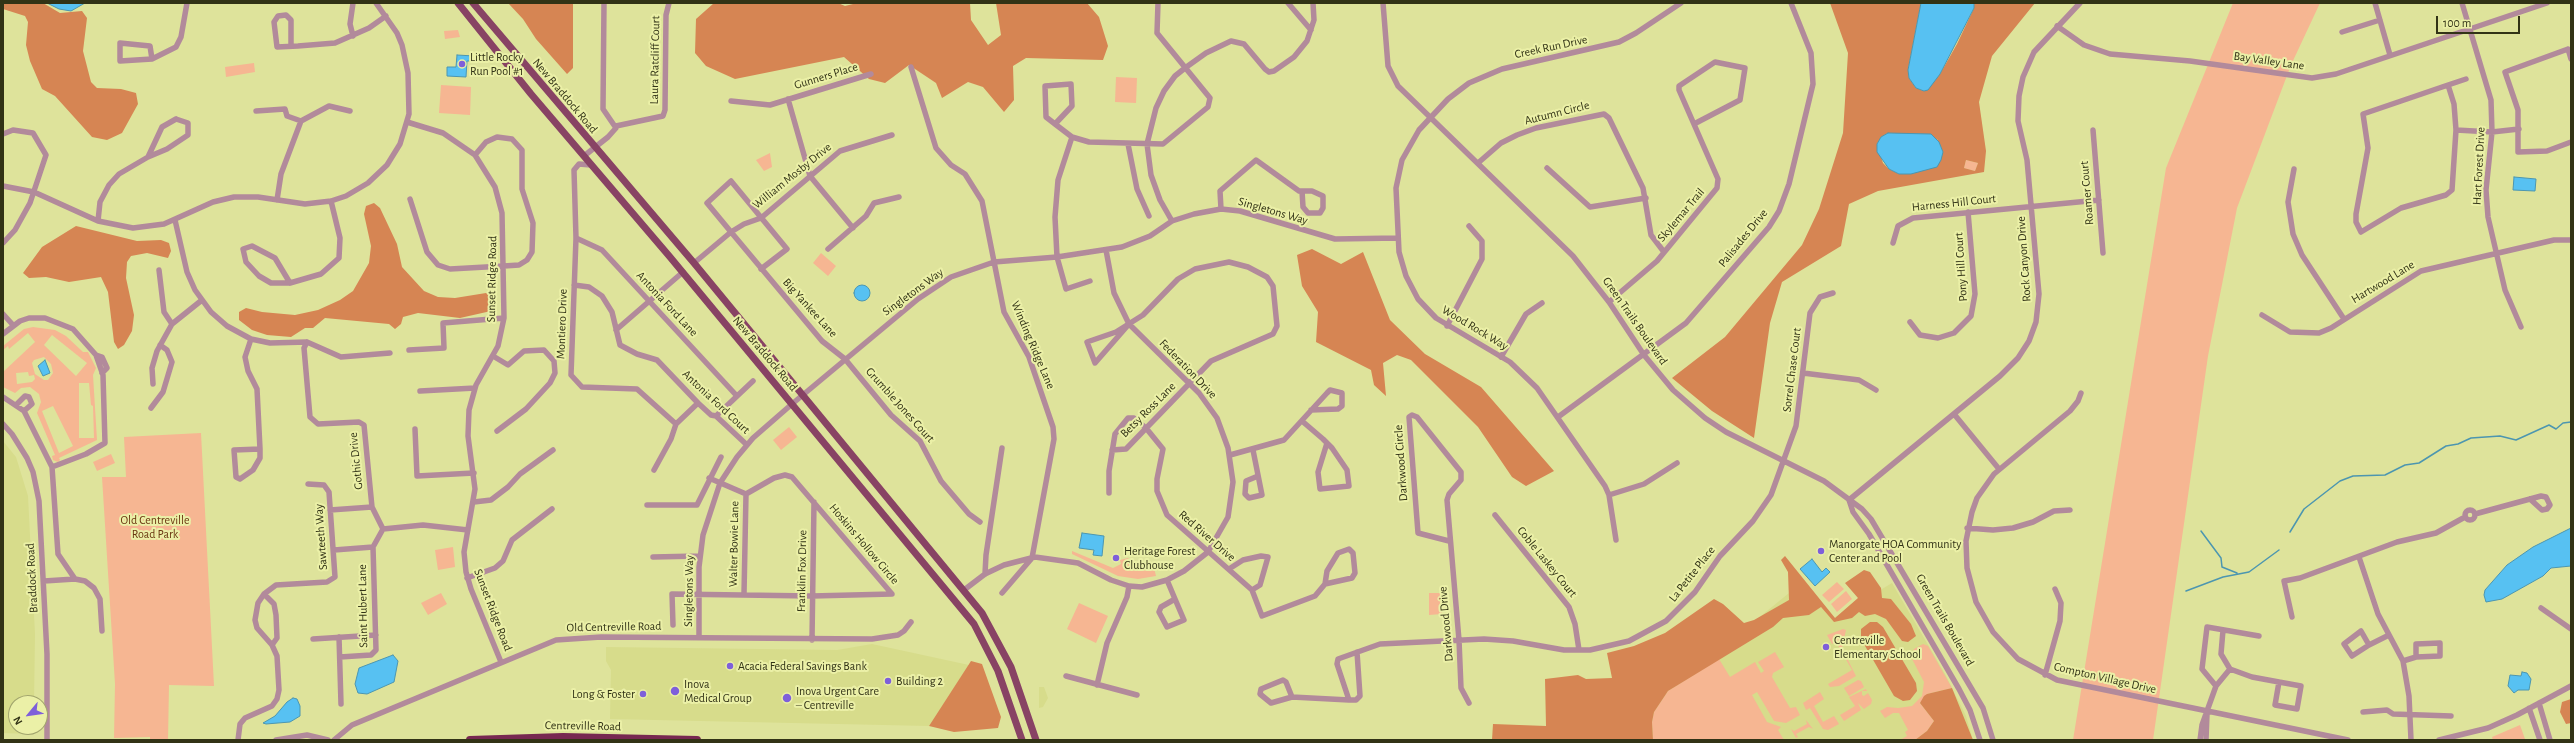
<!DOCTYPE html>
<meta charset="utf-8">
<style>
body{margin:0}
#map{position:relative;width:2574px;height:743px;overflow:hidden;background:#dee39b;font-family:"Alegreya Sans",sans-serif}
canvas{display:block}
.frame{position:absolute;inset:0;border:4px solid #323316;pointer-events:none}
.north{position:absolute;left:8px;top:695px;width:40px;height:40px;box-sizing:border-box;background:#ebf0a7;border:1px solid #a1a46d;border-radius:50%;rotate:241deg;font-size:11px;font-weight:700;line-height:16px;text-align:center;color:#323316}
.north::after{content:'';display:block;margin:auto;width:14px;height:18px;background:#7e5fda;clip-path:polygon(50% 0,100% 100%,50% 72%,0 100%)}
.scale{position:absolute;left:2436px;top:16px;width:84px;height:18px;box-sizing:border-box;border:2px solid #323316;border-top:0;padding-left:5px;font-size:12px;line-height:14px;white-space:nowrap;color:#323316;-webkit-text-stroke:3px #ebf0a7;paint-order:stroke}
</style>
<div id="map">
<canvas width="2574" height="743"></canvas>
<div class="frame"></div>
<div class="north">N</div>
<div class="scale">100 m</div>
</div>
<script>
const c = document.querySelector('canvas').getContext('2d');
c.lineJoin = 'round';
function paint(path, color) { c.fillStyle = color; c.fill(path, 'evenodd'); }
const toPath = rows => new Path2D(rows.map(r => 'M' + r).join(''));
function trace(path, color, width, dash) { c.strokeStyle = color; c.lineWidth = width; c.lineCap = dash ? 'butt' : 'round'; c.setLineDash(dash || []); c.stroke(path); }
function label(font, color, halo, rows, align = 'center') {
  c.font = font + ' "Alegreya Sans",sans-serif'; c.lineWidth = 4; c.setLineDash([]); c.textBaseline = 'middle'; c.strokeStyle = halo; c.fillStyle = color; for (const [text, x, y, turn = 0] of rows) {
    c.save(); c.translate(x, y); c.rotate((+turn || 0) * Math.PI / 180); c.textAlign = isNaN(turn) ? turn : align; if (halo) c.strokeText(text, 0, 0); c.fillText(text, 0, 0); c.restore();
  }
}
const built = toPath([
 [3,441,16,457,28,496,35,634,34,703,16,703,16,727,34,727,34,731,28,734,3,733],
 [1892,583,1945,674,1966,716,1973,740,1609,740,1800,584,1832,619],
 [872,644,969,665,929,726,610,719,611,670,606,661,606,647,837,650],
 [1039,687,1044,687,1048,698,1043,707,1039,708]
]);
const green = toPath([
 [2233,3,2320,3,2291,65,2237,208,2208,356,2153,740,2073,740,2166,168],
 [458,30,460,37,445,39,444,31],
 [254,63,255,72,226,77,225,67],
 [1116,77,1137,78,1136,103,1115,102],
 [441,85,471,87,470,115,439,113],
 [770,153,772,167,764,171,756,160],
 [1966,160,1978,163,1975,171,1964,168],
 [821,253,836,266,828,276,813,263],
 [33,327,55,330,66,336,83,352,88,352,96,368,93,375,97,440,59,458,60,460,58,462,53,460,52,456,55,455,37,413,41,402,39,394,30,387,21,388,15,393,3,387,3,372,35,342,28,333,9,349,8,346,3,350,3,346,24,329],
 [52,335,87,363,76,376,44,345],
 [44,357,51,364,53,373,48,380,44,380,35,374,32,363,34,360],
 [28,372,29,376,34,375,35,379,32,382,17,384,16,373],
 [79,383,89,383,91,405,93,406,94,438,79,438],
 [53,406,73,446,59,453,42,411],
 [789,427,797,437,781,450,773,440],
 [201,433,214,686,169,685,168,740,150,739,150,737,114,738,115,684,102,477,126,477,124,437],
 [111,454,115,463,97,471,93,462],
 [453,547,455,567,438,570,435,550],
 [1072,551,1113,568,1121,564,1120,560,1128,558,1133,565,1140,568,1154,568,1156,576,1138,579,1118,576,1072,554],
 [1837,582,1844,589,1829,602,1822,595],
 [1846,591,1852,599,1837,612,1831,604],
 [441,593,447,604,428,615,421,603],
 [1429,593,1442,593,1442,614,1429,615],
 [1079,603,1108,616,1096,643,1067,629],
 [1843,629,1846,630,1842,648,1856,676,1839,686,1830,687,1828,684,1852,670,1836,642,1832,644,1827,635],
 [1923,644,1928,646,1952,688,1927,694,1920,703,1934,721,1927,731,1915,740,1900,740,1907,736,1905,732,1908,730,1899,713,1893,713,1885,718,1880,711,1887,707,1898,708,1912,706,1922,696,1924,682,1911,657,1914,649],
 [1775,652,1784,667,1773,673,1772,677,1790,708,1796,707,1800,715,1786,723,1774,721,1757,692,1752,695,1767,722,1781,727,1778,730,1784,740,1653,740,1652,722,1654,712,1668,691,1719,659,1730,677,1755,662,1761,673,1764,671,1758,662],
 [1858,680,1861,681,1864,687,1849,696,1844,688],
 [1866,689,1867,691,1862,691,1862,695,1864,696,1868,693,1872,700,1871,704,1864,709,1858,703,1861,710,1844,721,1840,715,1855,706,1849,697],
 [1820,692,1824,699,1814,706,1823,722,1834,716,1839,724,1828,730,1823,729,1810,708,1806,710,1803,703],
 [1806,720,1813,729,1809,727,1796,734,1798,737,1796,738,1791,729,1794,731,1807,724],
 [2520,725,2525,739,2493,740,2492,737]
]);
const forest = toPath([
 [3,3,43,3,60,13,82,11,87,18,83,51,91,82,97,88,121,89,136,93,138,104,122,133,107,140,92,137,55,96,42,89,30,61,26,45,28,22,25,16,3,9],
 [508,3,573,3,573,68,567,74,536,39,523,19],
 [714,3,838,3,845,6,857,3,970,3,971,20,988,45,1001,35,996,3,1087,3,1099,17,1108,46,1103,60,1026,58,1013,66,1014,100,1004,112,983,87,968,82,942,98,936,83,909,65,885,83,869,79,844,57,735,79,706,66,695,53,696,19],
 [1830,3,1921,3,1908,70,1909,78,1916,88,1924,91,1940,74,1957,44,1974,8,1974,3,2035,3,1992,56,1979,102,1986,151,1984,172,1878,191,1849,204,1841,246,1782,282,1770,323,1754,438,1712,411,1672,378,1725,337,1802,245,1819,209,1843,133,1848,53],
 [1888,133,1937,139,1943,152,1899,174,1889,169,1883,163,1877,144,1881,137],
 [1966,160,1978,163,1975,171,1964,168],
 [374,203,380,208,397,244,402,267,424,291,438,297,455,298,486,293,493,297,494,304,491,311,460,318,418,313,403,317,401,324,395,329,389,324,325,318,313,328,305,328,291,337,267,335,252,330,239,320,239,312,246,308,262,312,295,315,318,310,340,300,353,291,369,263,371,246,364,214,366,206],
 [76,226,137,241,161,240,169,243,171,251,168,258,147,253,131,256,127,262,126,278,134,315,132,331,124,345,118,349,114,342,108,292,101,277,69,282,46,277,29,278,23,273,42,247],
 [1312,249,1341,264,1363,252,1390,320,1425,354,1481,387,1554,471,1526,486,1512,477,1478,427,1411,360,1397,355,1383,363,1386,396,1374,385,1371,370,1316,342,1318,312,1302,286,1297,255],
 [1785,556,1835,618,1858,598,1845,583,1864,570,1870,572,1881,588,1882,598,1891,599,1911,624,1916,636,1908,642,1902,641,1886,619,1875,614,1865,616,1859,612,1852,618,1834,622,1821,607,1809,615,1783,618,1773,627,1668,691,1654,712,1652,722,1653,740,1492,740,1493,724,1546,726,1545,679,1578,675,1586,679,1612,678,1607,653,1634,646,1665,633,1714,599,1723,604,1744,623,1754,620,1789,600,1788,572,1781,560],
 [1870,622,1877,622,1883,627,1916,683,1917,691,1910,700,1903,701,1894,696,1861,639,1861,629],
 [971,661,982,664,1001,717,998,728,954,732,929,726],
 [1952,688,1973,740,1915,740,1927,731,1934,721,1920,703,1924,696,1927,694],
 [2571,699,2571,723,2566,724,2560,712,2562,702]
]);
const water = toPath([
 [47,3,85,3,71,11,59,9,47,3],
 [1921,3,1974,3,1974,8,1940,74,1928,90,1924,91,1916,88,1909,78,1908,70,1921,3],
 [457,55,474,56,474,61,467,61,466,77,447,76,447,67,456,67,457,55],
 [1888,133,1931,134,1939,142,1943,152,1941,160,1937,167,1911,174,1899,174,1889,169,1877,152,1877,144,1881,137,1888,133],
 [2514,177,2536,179,2535,191,2513,190,2514,177],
 '854 293a8 8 0 1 1 16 0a8 8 0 1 1-16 0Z',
 [45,360,50,373,43,376,38,366,45,360],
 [2571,528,2571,566,2551,568,2543,576,2502,599,2486,602,2484,595,2485,590,2507,565,2533,547,2571,528],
 [1082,533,1104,536,1102,556,1093,555,1094,550,1079,548,1082,533],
 [1812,559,1822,572,1826,568,1830,572,1815,586,1800,569,1812,559],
 [393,655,398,661,394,682,367,694,358,693,355,684,359,668,393,655],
 [2522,672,2527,673,2531,679,2529,690,2518,690,2514,693,2508,686,2510,675,2521,676,2522,672],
 [293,698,297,699,300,706,300,716,290,722,266,724,263,723,275,716,287,702,293,698]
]);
const stream = toPath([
 [2201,531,2221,558,2222,567,2237,573],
 [2290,532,2304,509,2340,481,2353,476,2385,475,2405,465,2419,463,2446,446,2458,444,2471,438,2500,436,2516,440,2549,425,2556,429,2563,423,2571,422],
 [2186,591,2223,577,2249,572,2279,550]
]);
const minor = toPath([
 [353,3,350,24,353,36],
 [1288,3,1311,30],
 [1383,3,1388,66,1398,86,1573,256,1609,302,1644,355,1673,390,1705,418,1726,432,1824,481,1862,509,1871,519,1983,708,1993,740],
 [2375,3,2390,55],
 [2462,3,2491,100,2492,132,2486,190,2488,217,2505,290,2521,327],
 [2057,26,2084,45,2110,54,2190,61,2312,78,2336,74,2547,3],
 [2342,32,2380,20],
 [120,43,150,46,152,59,120,61,120,43],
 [291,46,291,20,286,15,278,16,274,22,277,47,298,46,335,43,369,28,386,16],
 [152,59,176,47,181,37,187,3],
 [2571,59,2568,49,2505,72,2518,110,2518,152,2547,151,2571,142],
 [911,67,936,148,951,165,965,174,982,201,1004,312,1029,357,1053,427,1054,439,1032,558,1002,593],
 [2448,85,2454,104,2456,130,2452,190,2446,195,2401,208,2361,232,2356,222,2356,214,2368,148,2363,114,2448,85,2466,79],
 [788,99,810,176,853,228],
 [731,101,770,105,871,74],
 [256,111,285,109,287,116,301,121],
 [176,119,188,123,188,135,167,149,148,157,162,127,176,119],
 [407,122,443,133,475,155,495,187,502,213,504,318,498,346,476,385,469,410,468,436,475,489,464,552,466,572,471,589,501,662],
 [1055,124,1072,106,1071,84,1045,86,1046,117,1055,124,1072,137,1089,142,1163,144,1208,107,1210,98,1157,33,1158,3],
 [616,126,663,116,665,110,666,15,669,3],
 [2093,130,2103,253],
 [2456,130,2492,132,2519,129],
 [3,134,13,130,33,133,46,155,30,203,15,230,3,243],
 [1072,137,1058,180,1055,217,1057,257,1066,289,1090,281],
 [1128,144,1137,189,1149,216],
 [584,156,608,137,616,128,603,109,604,3],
 [1478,163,1501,143,1517,135,1536,128,1604,114,1609,118,1643,188,1651,235,1664,252],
 [591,165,579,164,574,170,576,238,571,375,582,387,637,389,676,424],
 [1547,168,1590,207,1646,198],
 [2294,169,2288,202,2293,234,2302,255,2344,319],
 [3,186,34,192,98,221,133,228,164,224,213,202,234,197,258,197,305,204,331,201,346,196,368,183,387,165,400,144,409,114,408,73,402,45,397,33,376,3],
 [410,199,427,252,438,265,450,269,504,266,519,265,527,260,532,252,533,223,522,189,522,150,512,139,497,137,486,142,475,155],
 [277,200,281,174,301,121,329,106,350,111],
 [1221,209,1220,191,1256,160,1299,191,1312,191,1323,196,1323,208,1320,213,1308,213,1303,207,1302,191],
 [175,220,187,272,195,290,211,312,227,326,251,339,270,343,307,342,341,357,390,353],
 [98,221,100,202,109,185,119,174,148,157],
 [1172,221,1160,200,1151,175,1147,144,1156,108,1164,91,1175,76,1185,68,1206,53,1231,41,1244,44,1265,69,1269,72,1274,71,1294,57,1307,41,1314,20,1313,3],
 [576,238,602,250,736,395],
 [1893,243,1898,226,1913,218,2099,200],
 [828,249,866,216,874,203,899,197],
 [694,263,731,232,744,224,761,218,840,151,892,135],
 [761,269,787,249,731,181,707,203,731,232,822,341,845,359,891,415,920,441,941,481,969,514,980,522],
 [159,270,164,312,172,324],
 [290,283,275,258,252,246,243,249,246,262,259,276,271,283,290,283,321,274,339,258,340,238,331,201],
 [574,285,589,287,602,296,612,312,620,345,637,354,657,360,698,403,711,415,716,416,747,445],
 [1609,302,1657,261,1717,188,1718,179,1679,90,1679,86,1715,62,1745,68,1740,100,1694,124],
 [3,314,13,325],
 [2262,315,2290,332,2319,333,2331,328,2421,271,2554,240,2571,240],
 [1910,322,1920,335,1938,338,1954,333,1971,316,1975,294,1968,212],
 [1447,326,1482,259,1482,241,1469,226],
 [616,330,683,272],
 [3,334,20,321,29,318,45,318,73,329,96,355,103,375,105,443,86,454,52,467],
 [251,339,245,357,248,371,257,389,260,449,234,450,236,477,240,479,253,470,260,458,260,449],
 [307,342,304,348,310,417,318,424,359,422,364,425,372,507,383,529],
 [409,350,444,348,443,323,504,318],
 [96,355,102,357,107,368,102,373],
 [493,356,508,365,524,351,544,350,554,361,555,373,550,383,526,409,497,431],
 [1501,357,1526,314,1542,303],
 [1803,373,1859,380,1876,390],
 [153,384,152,368,157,351,172,324,202,300],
 [420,391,475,388],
 [2081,393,2078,401,2070,411,1994,474,1977,498,1972,512,1966,541,1967,568,1976,602,1993,632,2018,659,2057,680,2348,740],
 [3,397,24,411,52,467,58,554,75,579,44,581],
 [17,404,25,396,29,397,32,404,24,411],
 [151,408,163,392,172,362,167,350,160,345],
 [1954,414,1999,469],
 [716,416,753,381],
 [1558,417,1686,323,1769,227,1779,211,1789,184,1813,84,1811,53,1791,3],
 [1302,421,1323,439,1332,448,1347,470,1349,486,1320,489,1318,472,1327,443],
 [3,424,12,434,27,458,33,472,39,501,47,654,47,740],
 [415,429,417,476,474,473],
 [1112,450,1126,449,1211,361,1273,334,1277,326,1273,286,1267,277,1248,267,1229,262,1195,269,1178,279,1143,315,1116,332,1087,342,1095,363,1129,324],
 [1253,450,1262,495,1249,498,1245,494,1246,481,1258,476],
 [1230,455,1284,440,1327,393,1330,390,1342,393,1342,406,1338,409,1311,410],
 [654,470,671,439,676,424,698,403],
 [1109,493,1109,471,1115,434,1128,418,1134,418,1146,428,1163,449,1157,479,1157,491,1167,515,1252,590,1262,616,1315,596,1325,584,1327,571,1338,553,1349,549,1353,553,1355,573,1352,578,1325,584],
 [1609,495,1644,484,1677,463],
 [1849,500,2000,376,2018,358,2029,341,2036,322,2039,294,2027,160,2018,121,2019,96,2023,77,2034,52,2080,3],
 [1849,500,1853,512,1869,534,1959,689,1970,710,1980,740],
 [474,502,491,500,508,487,520,474,553,450],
 [647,505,697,505,721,457],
 '2465 515a5 5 0 1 1 10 0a5 5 0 1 1-10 0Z',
 [330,510,372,507],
 [2475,514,2541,496,2546,497,2550,505,2547,509,2542,510,2530,499],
 [1495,515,1569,607,1575,624,1579,650],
 [1967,528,1993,530,2013,528,2033,522,2054,511,2070,510],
 [383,529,423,525,468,530],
 [1616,540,1609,495,1605,486,1537,388,1510,362,1436,318,1418,299,1406,276,1399,252,1396,188,1402,160,1419,130,1448,99,1469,83,1502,69,1619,42,1636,33,1681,3],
 [1449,541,1418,533,1409,417,1412,415,1417,417,1461,472,1461,480,1449,494,1447,500,1459,640,1461,688,1469,703],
 [334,550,373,547],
 [653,557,699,556],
 [2359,557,2378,614,2403,661,2409,696,2411,740],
 [1229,569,1243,560,1261,556,1268,557,1260,585,1252,590],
 [985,574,986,555,1002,448],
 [467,578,495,568,503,561,512,540,552,509],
 [75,579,85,581,94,588,100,599,102,631],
 [1167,580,1175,599,1184,620,1167,627,1159,612,1161,607,1175,599],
 [964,590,985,574,1004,565,1035,557,1078,563,1111,580,1129,586],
 [264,594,274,604,276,615,277,638,272,645],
 [744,594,746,494],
 [2541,608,2571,629],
 [2292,617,2284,581,2300,578,2397,542,2436,533,2465,517],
 [673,625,672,594,812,596,892,594,792,477,785,475,774,478,746,494,709,478],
 [2223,630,2221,654,2230,669],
 [339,637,341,704],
 [699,637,699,567,703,535,720,483,737,457,753,438,792,404,918,299,951,277,994,262,1057,257,1122,247,1150,236,1172,221,1194,214,1221,209,1240,211,1335,239,1398,238],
 [313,639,376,635],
 [812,640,814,502],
 [2369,645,2361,631,2344,644,2352,656,2369,645,2389,635],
 [340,657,371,655,376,650,373,547,383,529],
 [2403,661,2416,657,2416,644,2440,643,2440,656,2416,657],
 [2045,675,2060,621,2061,603,2055,589],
 [1066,676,1137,695],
 [2279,682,2301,686,2297,709,2275,705,2279,682],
 [1097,685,1107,643,1127,597,1129,586,1142,587,1167,580,1184,571,1208,552,1228,517,1233,482,1228,448,1217,418,1199,393,1129,324,1114,293,1106,250],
 [2216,686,2230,669,2252,677,2279,682],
 [1292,697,1286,682,1283,680,1261,689,1260,694,1271,703,1292,697,1349,700,1337,664,1338,659,1380,644,1484,639,1513,641,1564,650,1590,650,1629,641,1666,621,1695,592,1720,556,1753,521,1771,495,1796,426,1810,313,1820,297,1833,293],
 [1349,700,1356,700,1360,696,1357,652],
 [2539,703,2550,740],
 [2529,708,2540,740],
 [2363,712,2387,710,2393,714,2451,716],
 [238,740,240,724,245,718,272,706,277,699,279,690,277,656,272,645,257,628,255,620,258,603,264,594,276,585,327,582,335,577,329,492,324,485,308,484],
 [276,740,307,735,328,740],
 [334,740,352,725,556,640,601,637,872,639,898,635,904,631,911,622],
 [2200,740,2202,725,2216,686,2202,669,2207,627,2259,636],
 [2206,740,2207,714],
 [2439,740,2488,728,2517,715,2571,686]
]);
const major = toPath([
 [458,3,531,94,670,257,974,624,998,671,1022,740],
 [473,3,694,263,982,613,1011,667,1036,740]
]);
const highway = toPath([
 [470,740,563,737,697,740]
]);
const markers = [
 [462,64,4,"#7e5fda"],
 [1821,551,4,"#7e5fda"],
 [1116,558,4,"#7e5fda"],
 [1826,647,4,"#7e5fda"],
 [730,666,4,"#7e5fda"],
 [888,681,4,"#7e5fda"],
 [675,691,5,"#7e5fda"],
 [643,694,4,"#7e5fda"],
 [787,698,5,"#7e5fda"]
];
const streetNames = [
 ["Creek Run Drive",1551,47,-12],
 ["Laura Ratcliff Court",655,60,-89],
 ["Bay Valley Lane",2269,61,8],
 ["Gunners Place",826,76,-17],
 ["New Braddock Road",565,96,50],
 ["Autumn Circle",1557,113,-14],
 ["Hart Forest Drive",2479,166,-87],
 ["William Mosby Drive",792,176,-39],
 ["Roamer Court",2087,193,-95],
 ["Harness Hill Court",1954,203,-6],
 ["Singletons Way",1273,211,16],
 ["Skylemar Trail",1681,215,-50],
 ["Palisades Drive",1743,238,-51],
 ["Rock Canyon Drive",2024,259,-94],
 ["Pony Hill Court",1961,267,-94],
 ["Sunset Ridge Road",492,279,-89],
 ["Hartwood Lane",2383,282,-31],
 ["Singletons Way",913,292,-36],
 ["Antonia Ford Lane",667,304,47],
 ["Big Yankee Lane",810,308,48],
 ["Green Trails Boulevard",1635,321,55],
 ["Montiero Drive",562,324,-88],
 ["Wood Rock Way",1475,328,31],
 ["Winding Ridge Lane",1033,345,67],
 ["New Braddock Road",765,354,50],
 ["Federation Drive",1188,369,46],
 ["Sorrel Chase Court",1792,370,-83],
 ["Antonia Ford Court",716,402,43],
 ["Grumble Jones Court",900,405,48],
 ["Betsy Ross Lane",1148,410,-45],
 ["Gothic Drive",356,461,-96],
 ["Darkwood Circle",1401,463,-94],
 ["Red River Drive",1207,536,41],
 ["Sawteeth Way",321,537,-94],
 ["Walter Bowie Lane",734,544,-89],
 ["Hoskins Hollow Circle",864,544,50],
 ["Coble Laskey Court",1547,562,51],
 ["Franklin Fox Drive",802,571,-89],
 ["La Petite Place",1692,574,-52],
 ["Braddock Road",32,578,-93],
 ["Singletons Way",689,591,-89],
 ["Saint Hubert Lane",363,606,-91],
 ["Sunset Ridge Road",493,610,69],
 ["Green Trails Boulevard",1945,620,60],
 ["Darkwood Drive",1446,624,-95],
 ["Old Centreville Road",614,627,-1],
 ["Compton Village Drive",2105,678,13],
 ["Centreville Road",583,726,1]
];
const poiNames = [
 ["Little Rocky",470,57],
 ["Run Pool #1",470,71],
 ["Manorgate HOA Community",1829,544],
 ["Center and Pool",1829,558],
 ["Heritage Forest",1124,551],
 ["Clubhouse",1124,565],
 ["Centreville",1834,640],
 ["Elementary School",1834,654],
 ["Acacia Federal Savings Bank",738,666],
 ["Building 2",896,681],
 ["Inova",684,684],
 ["Medical Group",684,698],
 ["Inova Urgent Care",796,691],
 ["– Centreville",796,705],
 ["Long & Foster",635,694,"right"]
];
const parkNames = [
 ["Old Centreville",155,520],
 ["Road Park",155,534]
];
paint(built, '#d7dc8b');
paint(green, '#f6b692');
paint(forest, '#d68553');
paint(water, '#57c1f2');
trace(water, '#4c96b0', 1);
trace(stream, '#4c96b0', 1.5);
trace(minor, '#b28a9b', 5.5);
trace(major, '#884364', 7);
trace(highway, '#772851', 8);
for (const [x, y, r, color] of markers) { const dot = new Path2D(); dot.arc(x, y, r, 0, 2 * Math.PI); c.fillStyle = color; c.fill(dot); trace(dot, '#ebf0a7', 1.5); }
label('12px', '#323316', '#ebf0a7', streetNames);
label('12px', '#323316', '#ebf0a7', poiNames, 'left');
label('12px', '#6b3611', '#ebf0a7', parkNames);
</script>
